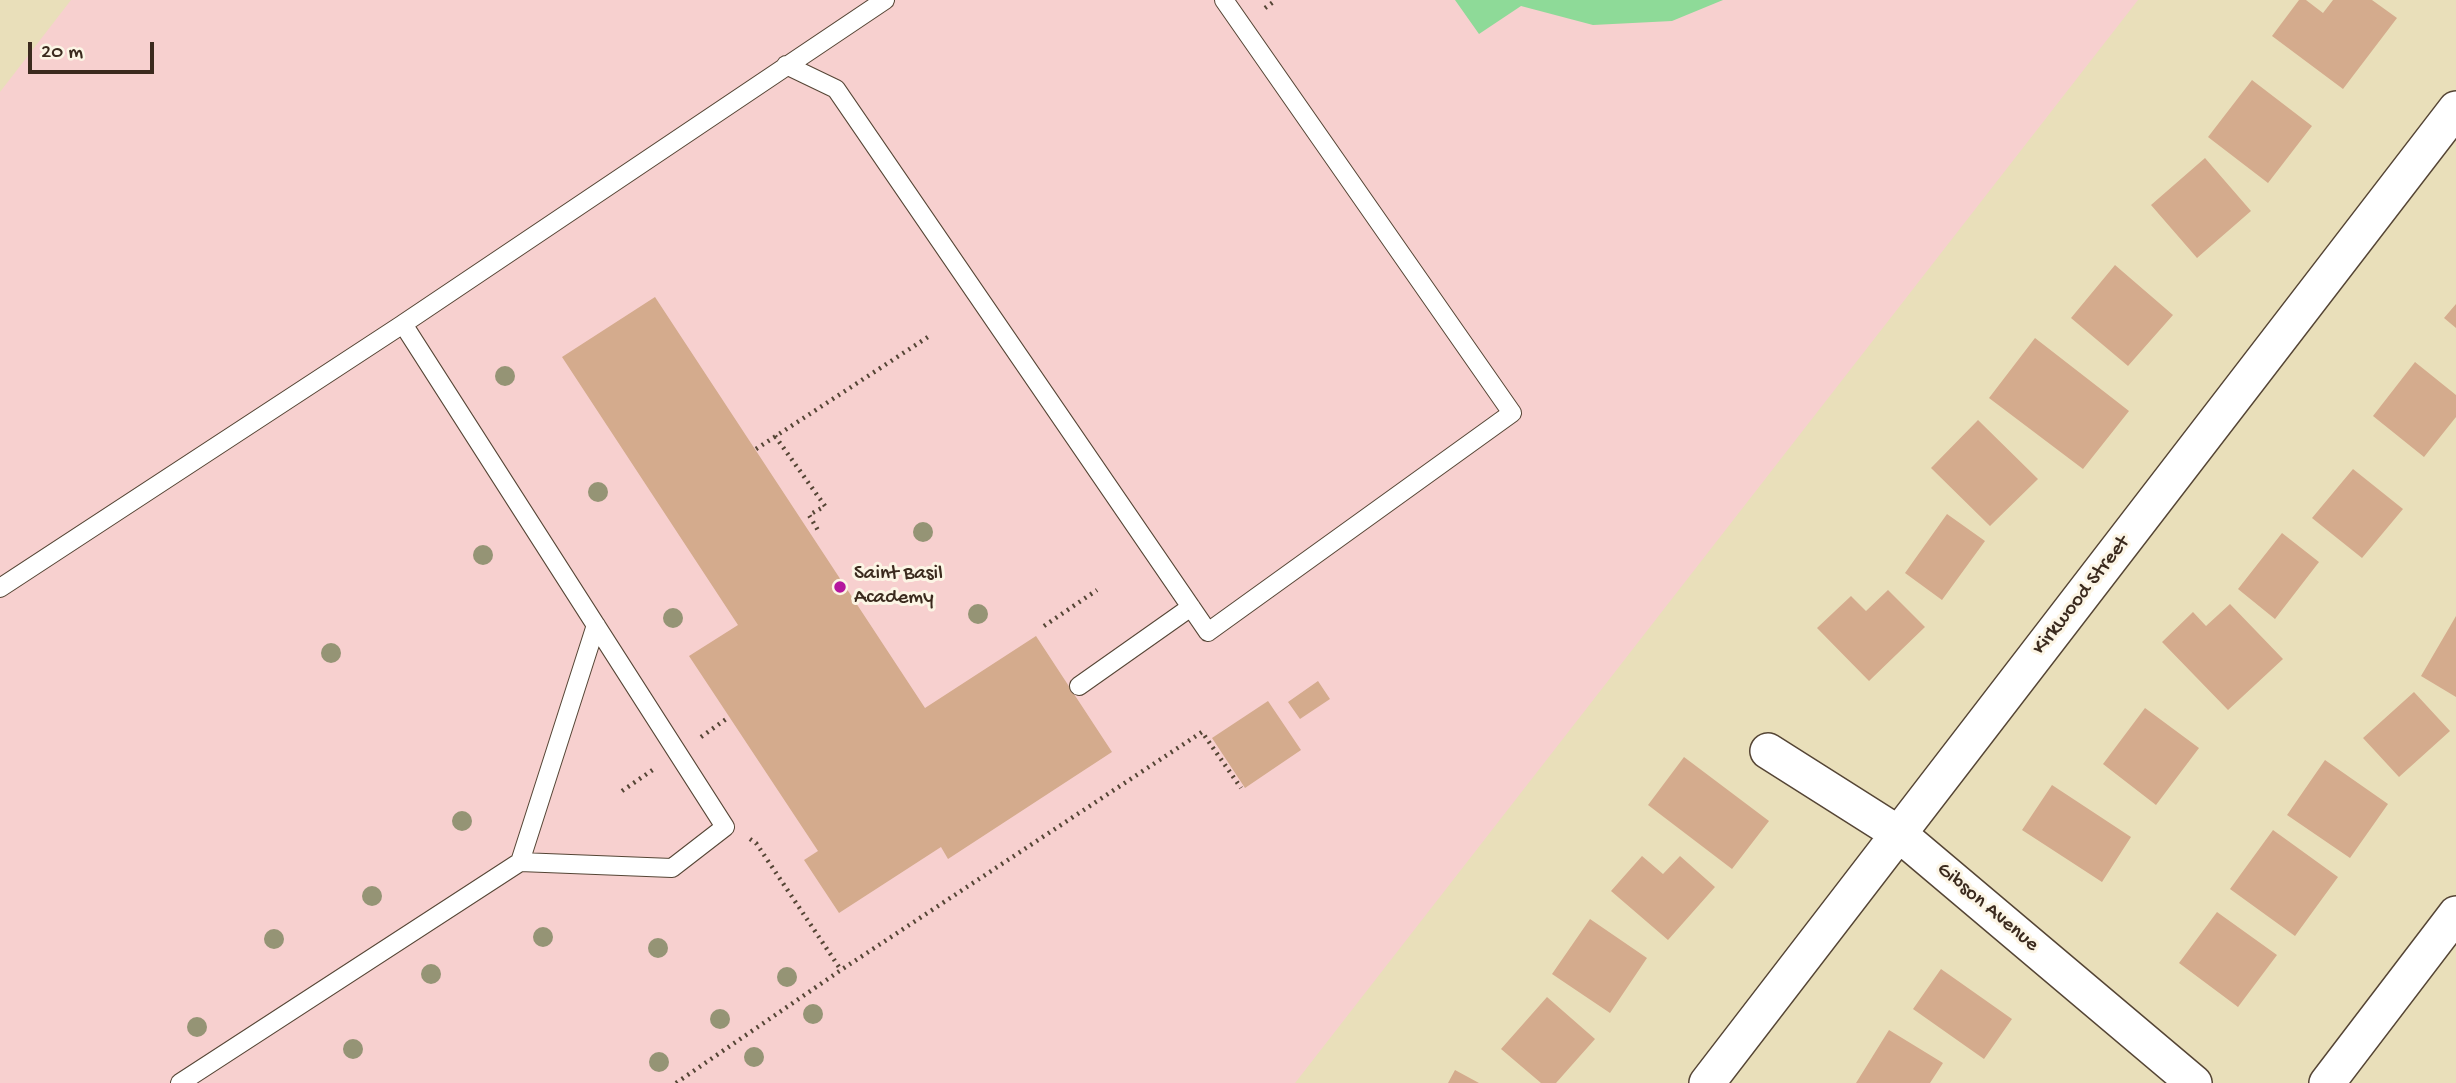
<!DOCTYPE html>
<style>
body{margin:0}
#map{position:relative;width:2456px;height:1083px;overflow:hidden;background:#e9dfba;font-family:"Gochi Hand",sans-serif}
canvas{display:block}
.scale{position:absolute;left:28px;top:42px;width:126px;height:32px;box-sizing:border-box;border:4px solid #3b2a1e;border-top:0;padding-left:9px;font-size:21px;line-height:24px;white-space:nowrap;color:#3b2a1e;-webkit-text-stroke:5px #fcf5e5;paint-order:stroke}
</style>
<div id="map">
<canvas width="2456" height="1083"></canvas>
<div class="scale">20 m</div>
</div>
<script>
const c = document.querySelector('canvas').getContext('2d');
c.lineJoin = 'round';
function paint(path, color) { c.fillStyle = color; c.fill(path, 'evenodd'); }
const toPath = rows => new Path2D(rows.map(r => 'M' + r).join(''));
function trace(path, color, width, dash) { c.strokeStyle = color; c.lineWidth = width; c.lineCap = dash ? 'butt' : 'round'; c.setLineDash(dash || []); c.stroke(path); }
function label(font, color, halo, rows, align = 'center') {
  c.font = font + ' "Gochi Hand",sans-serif'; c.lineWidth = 6; c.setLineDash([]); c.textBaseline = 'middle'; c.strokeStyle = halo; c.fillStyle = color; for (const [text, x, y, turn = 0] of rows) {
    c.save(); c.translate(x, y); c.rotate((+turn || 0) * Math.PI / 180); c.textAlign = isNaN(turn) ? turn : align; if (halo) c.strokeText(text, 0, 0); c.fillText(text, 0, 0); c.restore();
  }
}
const built = toPath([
 [71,0,2138,0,1295,1083,0,1083,0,92]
]);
const green = toPath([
 [1455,0,1723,0,1672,21,1593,25,1521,6,1479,34]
]);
const building = toPath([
 [2299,0,2306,0,2323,13,2333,0,2372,0,2397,18,2343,89,2272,36],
 [2252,80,2312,126,2268,183,2208,137],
 [2205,158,2251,211,2197,258,2151,205],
 [2115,265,2173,315,2128,366,2071,318],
 [655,297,925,708,1036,636,1112,752,948,859,941,847,839,913,804,860,818,851,689,656,738,625,562,357],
 [2456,304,2456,328,2444,318],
 [2035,338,2129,411,2083,469,1989,398],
 [2415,362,2456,395,2456,417,2424,457,2373,416],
 [1978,420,2038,479,1990,526,1931,468],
 [2353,469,2403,509,2362,558,2312,518],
 [1947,514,1985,541,1942,600,1905,573],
 [2282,533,2319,562,2275,619,2238,589],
 [1888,590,1925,627,1869,681,1817,628,1851,596,1866,611],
 [2230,604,2283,659,2228,710,2162,642,2193,612,2206,626],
 [2456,616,2456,697,2421,676],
 [1318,681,1330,699,1300,719,1288,702],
 [2414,692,2450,731,2399,777,2363,738],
 [1268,701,1301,750,1245,788,1212,738],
 [2145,708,2199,748,2156,805,2103,764],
 [1684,757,1769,821,1732,869,1648,805],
 [2325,760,2388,804,2350,858,2287,815],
 [2052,785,2131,837,2102,882,2022,830],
 [2273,830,2338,877,2295,936,2230,889],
 [1642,856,1663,874,1680,856,1715,887,1668,940,1611,891],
 [2217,912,2277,955,2238,1007,2179,963],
 [1590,919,1647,958,1610,1013,1552,974],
 [1941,969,2012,1019,1984,1059,1913,1009],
 [1547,997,1595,1039,1556,1083,1541,1083,1501,1049],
 [1889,1030,1943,1063,1930,1083,1856,1083],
 [1455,1070,1479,1083,1448,1083]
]);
const path = toPath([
 [1265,8,1276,0],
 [775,436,825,506,809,515,819,532],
 [756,449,931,335],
 [1044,626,1097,590],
 [701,737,729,717],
 [622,791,654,769],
 [750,839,756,843,841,970],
 [676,1083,841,970,1202,732,1241,788]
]);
const service = toPath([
 [786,65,836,89,1208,632,1512,413,1224,0],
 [403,324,885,0],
 [0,588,403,324,725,827,672,868,520,862,180,1083],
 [1079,686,1191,607],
 [520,862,596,625]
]);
const minor = toPath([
 [1768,751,1899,834,2194,1083],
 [1707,1083,2456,109],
 [2327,1083,2456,914]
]);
const trees = [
 [505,376],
 [598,492],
 [923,532],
 [483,555],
 [978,614],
 [673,618],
 [331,653],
 [462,821],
 [372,896],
 [543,937],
 [274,939],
 [658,948],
 [431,974],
 [787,977],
 [813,1014],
 [720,1019],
 [197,1027],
 [353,1049],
 [754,1057],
 [659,1062]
];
const markers = [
 [840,587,7,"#b5179e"]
];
const poiNames = [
 ["Saint Basil",854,575],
 ["Academy",854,599]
];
const streetNames = [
 ["Kirkwood Street",2082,596,-52],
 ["Gibson Avenue",1987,908,40]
];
paint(built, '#f7d0cf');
paint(green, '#8eda98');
paint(building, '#d4ab8d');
trace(service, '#554535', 20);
trace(minor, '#554535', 38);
trace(path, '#554535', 4.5, [2, 5]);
trace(service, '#fff', 18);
trace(minor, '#fff', 35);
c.fillStyle = '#959475';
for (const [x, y] of trees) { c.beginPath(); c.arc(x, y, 10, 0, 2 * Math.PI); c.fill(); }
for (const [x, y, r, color] of markers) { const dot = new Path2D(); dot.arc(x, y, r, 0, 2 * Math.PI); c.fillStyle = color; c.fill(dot); trace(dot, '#fcf5e5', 2.5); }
label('21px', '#3b2a1e', '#fcf5e5', poiNames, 'left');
label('21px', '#3b2a1e', '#fcf5e5', streetNames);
</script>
